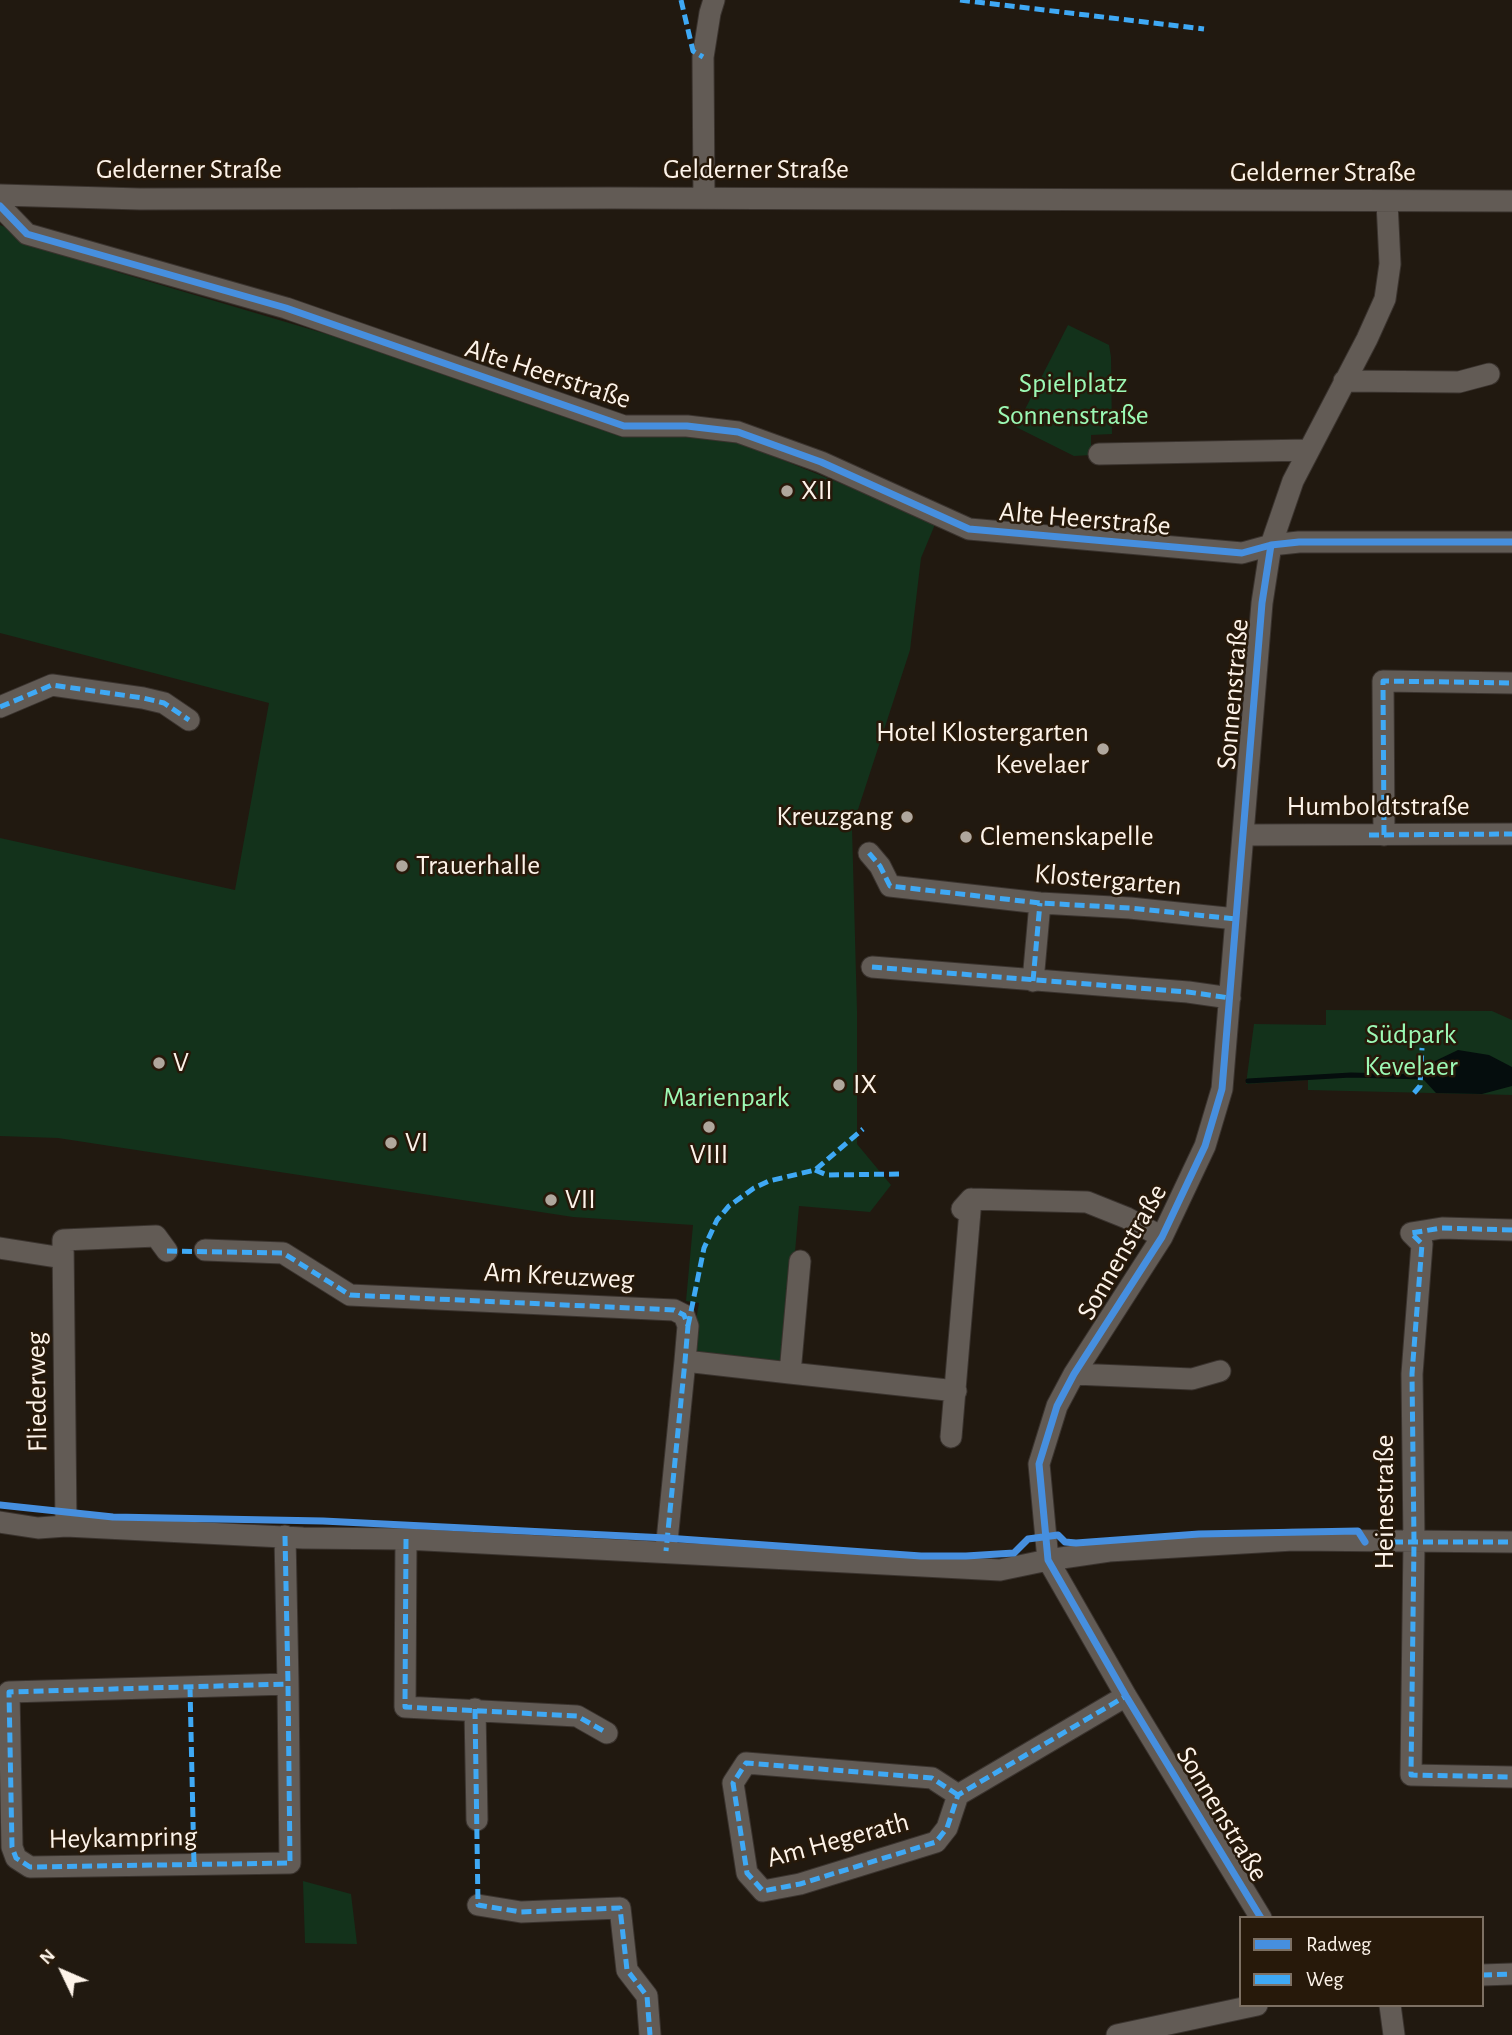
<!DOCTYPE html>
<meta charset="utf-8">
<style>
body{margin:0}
#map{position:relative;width:1512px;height:2035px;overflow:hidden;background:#211910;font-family:"Alegreya Sans",sans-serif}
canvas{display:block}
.legend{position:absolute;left:1239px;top:1916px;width:245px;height:91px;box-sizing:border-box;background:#27190a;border:2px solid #7d7063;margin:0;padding:9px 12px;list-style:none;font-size:21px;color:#fdf3e9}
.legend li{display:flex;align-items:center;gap:14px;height:35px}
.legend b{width:35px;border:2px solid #7d7063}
.north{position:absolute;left:28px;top:1937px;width:70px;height:70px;-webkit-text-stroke:5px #27190a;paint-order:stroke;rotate:314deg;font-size:19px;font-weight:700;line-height:28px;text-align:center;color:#fdf3e9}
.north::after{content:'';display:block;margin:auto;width:24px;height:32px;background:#fdf3e9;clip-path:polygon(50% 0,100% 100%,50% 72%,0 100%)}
</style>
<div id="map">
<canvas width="1512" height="2035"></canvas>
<ul class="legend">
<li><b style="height:9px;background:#468fdf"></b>Radweg</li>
<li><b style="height:9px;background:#3fa9f5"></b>Weg</li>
</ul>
<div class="north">N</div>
</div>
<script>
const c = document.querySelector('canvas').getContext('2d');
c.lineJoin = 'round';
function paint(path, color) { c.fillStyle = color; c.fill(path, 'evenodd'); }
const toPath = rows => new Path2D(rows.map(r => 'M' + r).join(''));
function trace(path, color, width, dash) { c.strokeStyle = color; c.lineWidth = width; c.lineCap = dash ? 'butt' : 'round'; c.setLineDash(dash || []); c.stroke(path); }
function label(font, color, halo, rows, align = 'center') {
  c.font = font + ' "Alegreya Sans",sans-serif'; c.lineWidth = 5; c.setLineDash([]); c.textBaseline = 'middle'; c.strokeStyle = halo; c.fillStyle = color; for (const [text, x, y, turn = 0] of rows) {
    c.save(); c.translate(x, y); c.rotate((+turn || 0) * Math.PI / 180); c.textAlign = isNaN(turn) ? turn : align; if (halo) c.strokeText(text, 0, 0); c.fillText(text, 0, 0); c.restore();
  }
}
const green = toPath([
 [0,225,117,272,333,336,624,429,738,442,936,522,921,558,910,650,852,828,857,1011,857,1144,891,1185,870,1212,799,1206,785,1367,689,1359,699,1303,686,1301,693,1225,573,1217,58,1138,0,1136,0,838,235,890,269,703,0,633],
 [1068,325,1109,345,1111,357,1112,434,1091,435,1091,455,1074,456,1016,427],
 [1326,1010,1492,1011,1512,1020,1512,1095,1308,1090,1308,1080,1246,1084,1254,1024,1326,1025],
 [303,1881,351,1894,357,1944,305,1943]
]);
const water = toPath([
 [1458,1050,1489,1055,1512,1067,1512,1086,1482,1094,1436,1093,1423,1079,1424,1074,1435,1061]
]);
const stream = toPath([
 [1248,1081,1351,1075,1424,1077]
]);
const street = toPath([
 [0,195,140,199,609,198,1512,201],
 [704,198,703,57,710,13,714,0],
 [0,206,27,234,286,308,624,426,687,426,738,432,821,462,969,529,1242,553,1271,545,1299,542,1512,542],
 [1344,381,1459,382,1489,374],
 [1099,454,1308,450],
 [0,707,52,685,143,698,164,703,189,720],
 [1243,835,1512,834],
 [1384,835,1383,681,1512,683],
 [869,853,880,866,890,886,1040,903,1130,908,1236,919],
 [872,967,1188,992,1230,998],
 [1033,981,1040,903],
 [962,1209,971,1199,1087,1202,1127,1218,1162,1237],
 [1512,1230,1442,1228,1411,1233,1422,1244,1412,1374,1414,1542,1411,1775,1512,1777],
 [0,1248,63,1258],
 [205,1250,283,1253,350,1295,674,1310,684,1315,688,1326,685,1361,666,1551],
 [685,1361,790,1373,800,1261],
 [790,1373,956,1391],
 [1074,1374,1192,1379,1220,1371],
 [951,1437,971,1199],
 [0,1522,38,1528,66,1526,303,1538,406,1539,1000,1570,1048,1560,1109,1551,1293,1540,1512,1542],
 [66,1526,63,1240,156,1236,167,1251],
 [285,1536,288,1684,290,1863,30,1867,16,1858,12,1847,9,1692,288,1684],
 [406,1539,405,1707,577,1716,607,1733],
 [475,1709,477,1820],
 [958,1795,932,1778,746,1763,733,1783,747,1873,763,1891,800,1884,936,1842,947,1828,958,1795,1126,1696],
 [478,1905,521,1912,620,1908,627,1970,647,1996,650,2035],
 [1261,1918,1126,1696,1048,1560,1039,1464,1057,1406,1074,1374,1162,1237,1205,1146,1222,1089,1262,603,1271,545,1293,481,1367,339,1385,299,1390,264,1387,202],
 [1482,1975,1512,1974],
 [1390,2005,1394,2035],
 [1117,2035,1257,2005]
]);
const quiet = toPath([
 [681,0,693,51,703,57],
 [960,0,1204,29],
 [0,707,52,685,143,698,164,703,189,720],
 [1369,835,1512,834],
 [1384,835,1383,681,1512,683],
 [869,853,880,866,890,886,1040,903,1130,908,1236,919],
 [872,967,1188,992,1230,998],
 [1033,981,1040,903],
 [1414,1093,1420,1086,1422,1048],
 [815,1170,827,1175,901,1174],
 [1512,1230,1442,1228,1411,1233,1422,1244,1412,1374,1414,1542,1411,1775,1512,1777],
 [167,1251,283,1253,350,1295,674,1310,684,1315,688,1326,685,1361,666,1551],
 [688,1326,704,1248,717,1220,729,1206,754,1188,769,1181,815,1170,863,1129],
 [285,1536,288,1684,290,1863,30,1867,16,1858,12,1847,9,1692,288,1684],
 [406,1539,405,1707,577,1716,607,1733],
 [1393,1542,1512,1542],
 [190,1687,194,1865],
 [475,1709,478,1905,521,1912,620,1908,627,1970,647,1996,650,2035],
 [958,1795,932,1778,746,1763,733,1783,747,1873,763,1891,800,1884,936,1842,947,1828,958,1795,1126,1696],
 [1482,1975,1512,1974]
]);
const cycleway = toPath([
 [0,206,27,234,286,308,624,426,687,426,738,432,821,462,969,529,1242,553,1271,545,1299,542,1512,542],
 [0,1505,113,1517,323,1521,666,1538,921,1556,966,1556,1014,1553,1028,1539,1058,1535,1065,1542,1076,1543,1199,1534,1358,1531,1365,1542],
 [1261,1918,1126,1696,1048,1560,1039,1464,1057,1406,1074,1374,1162,1237,1205,1146,1222,1089,1262,603,1271,545]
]);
const markers = [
 [787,491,7,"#b0a79d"],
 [1103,749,7,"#b0a79d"],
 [907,817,7,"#b0a79d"],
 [966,837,7,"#b0a79d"],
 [402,866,7,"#b0a79d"],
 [159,1063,7,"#b0a79d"],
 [839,1085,7,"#b0a79d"],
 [709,1127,7,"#b0a79d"],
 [391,1143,7,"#b0a79d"],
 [551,1200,7,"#b0a79d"]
];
const streetNames = [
 ["Gelderner Straße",189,170],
 ["Gelderner Straße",756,170],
 ["Gelderner Straße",1323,173],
 ["Alte Heerstraße",548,374,18],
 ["Alte Heerstraße",1085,519,5],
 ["Sonnenstraße",1233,694,-85],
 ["Humboldtstraße",1378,807],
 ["Klostergarten",1108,880,5],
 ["Sonnenstraße",1122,1252,-60],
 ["Am Kreuzweg",559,1276,3],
 ["Fliederweg",37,1392,-91],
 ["Heinestraße",1385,1502,-90],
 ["Sonnenstraße",1222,1814,59],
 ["Heykampring",123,1838,-1],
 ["Am Hegerath",838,1840,-15]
];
const parkNames = [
 ["Spielplatz",1073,384],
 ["Sonnenstraße",1073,416],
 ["Südpark",1411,1035],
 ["Kevelaer",1411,1067],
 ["Marienpark",726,1098]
];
const poiNames = [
 ["XII",801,491],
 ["Hotel Klostergarten",1089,733,"right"],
 ["Kevelaer",1089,765,"right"],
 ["Kreuzgang",893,817,"right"],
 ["Clemenskapelle",980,837],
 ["Trauerhalle",416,866],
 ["V",173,1063],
 ["IX",853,1085],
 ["VI",405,1143],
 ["VIII",709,1155,"center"],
 ["VII",565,1200]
];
paint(green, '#13321b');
paint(water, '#050d0d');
trace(stream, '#050d0d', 5);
trace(street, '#3a332e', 23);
trace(street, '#625b55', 21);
trace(quiet, '#3fa9f5', 5, [10, 5]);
trace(cycleway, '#468fdf', 7);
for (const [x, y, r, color] of markers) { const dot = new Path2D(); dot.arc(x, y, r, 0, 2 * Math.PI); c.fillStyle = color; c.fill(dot); trace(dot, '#27190a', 2.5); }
label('28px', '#fdf3e9', '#27190a', streetNames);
label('28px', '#9cf9b5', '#27190a', parkNames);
label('28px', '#fdf3e9', '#27190a', poiNames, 'left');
</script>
